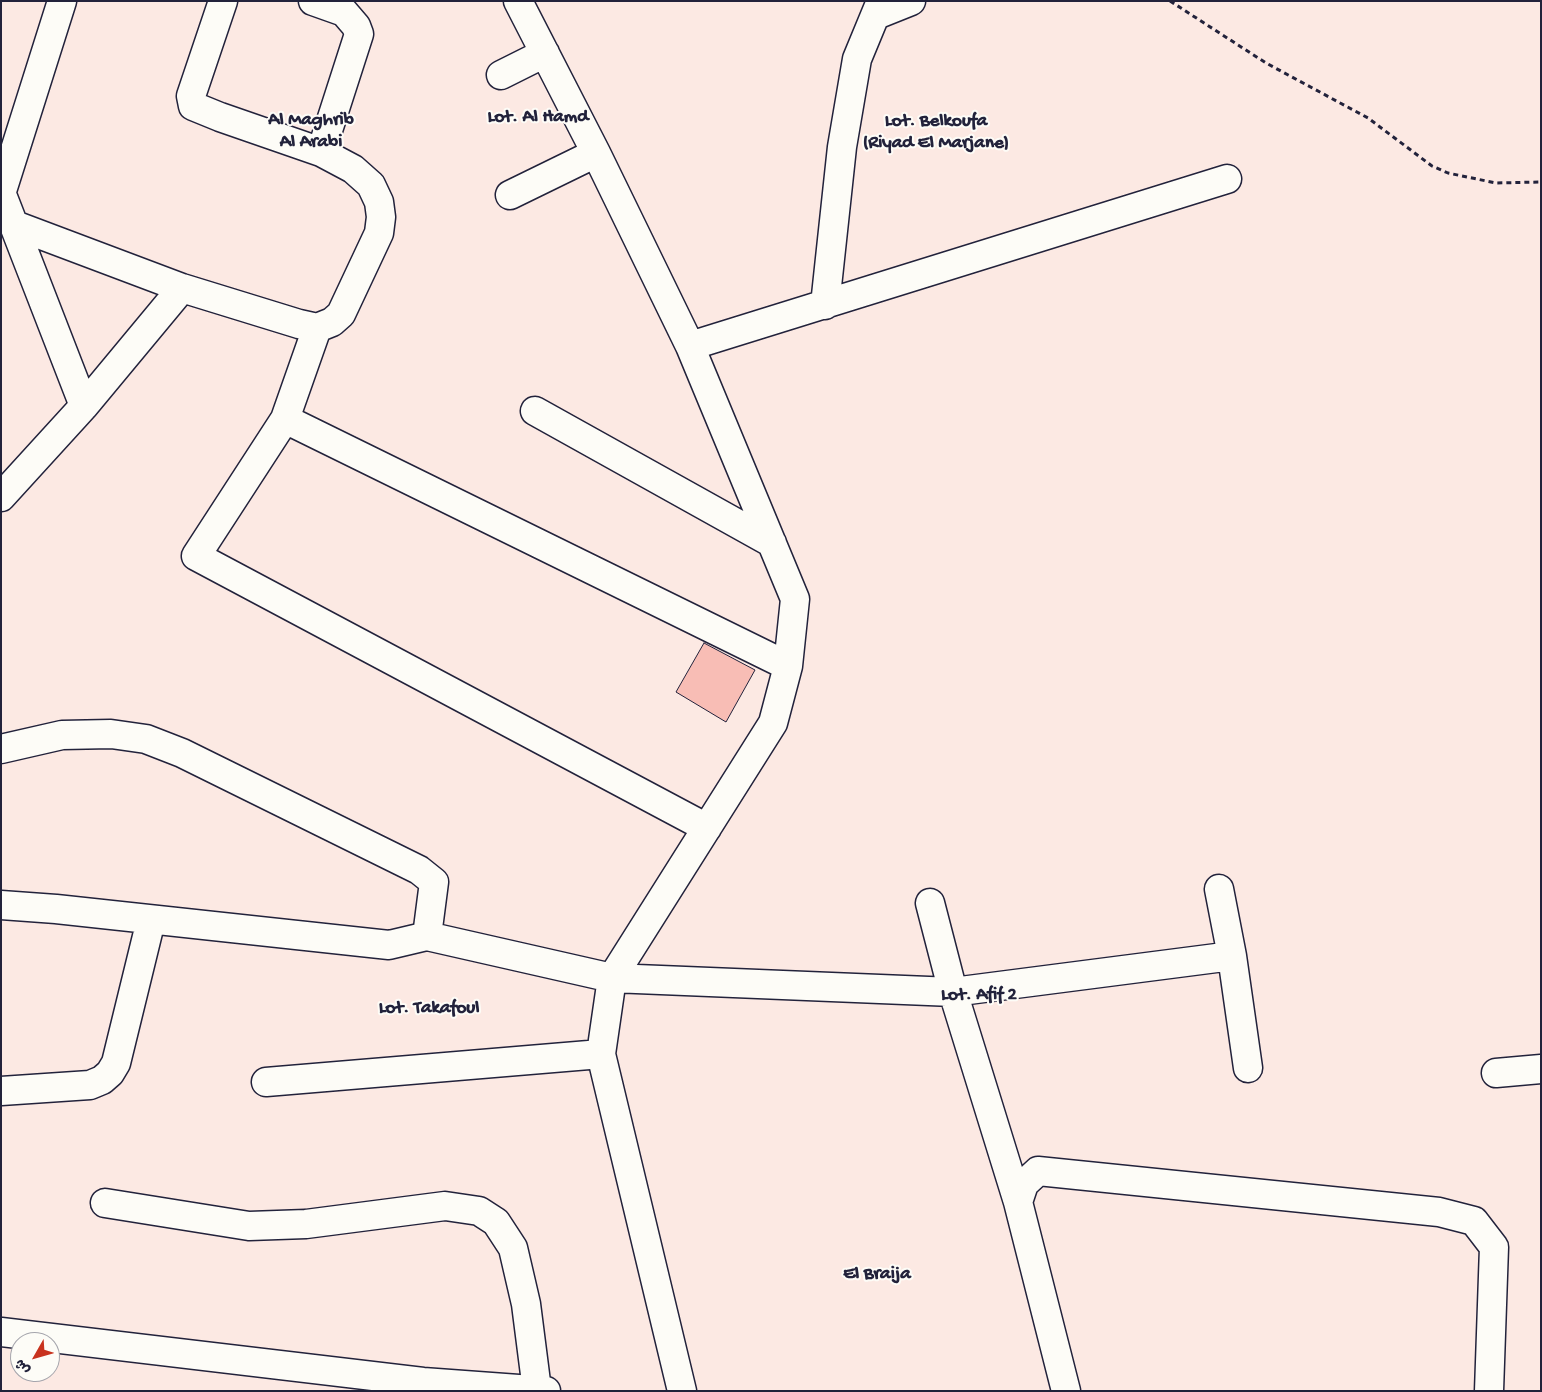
<!DOCTYPE html>
<meta charset="utf-8">
<style>
body{margin:0}
#map{position:relative;width:1542px;height:1392px;overflow:hidden;background:#fce9e3;font-family:"Gochi Hand","Playpen Sans Arabic",sans-serif}
canvas{display:block}
.frame{position:absolute;inset:0;border:2px solid #22223b;pointer-events:none}
.north{position:absolute;left:10px;top:1332px;width:50px;height:50px;box-sizing:border-box;background:#fdfcf7;border:1px solid #a5a5ac;border-radius:50%;rotate:232deg;font-size:14px;font-weight:700;line-height:20px;text-align:center;color:#22223b}
.north::after{content:'';display:block;margin:auto;width:18px;height:22px;background:#c8321e;clip-path:polygon(50% 0,100% 100%,50% 72%,0 100%)}
</style>
<div id="map">
<canvas width="1542" height="1392"></canvas>
<div class="frame"></div>
<div class="north">ش</div>
</div>
<script>
const c = document.querySelector('canvas').getContext('2d');
c.lineJoin = 'round';
function paint(path, color) { c.fillStyle = color; c.fill(path, 'evenodd'); }
const toPath = rows => new Path2D(rows.map(r => 'M' + r).join(''));
function trace(path, color, width, dash) { c.strokeStyle = color; c.lineWidth = width; c.lineCap = dash ? 'butt' : 'round'; c.setLineDash(dash || []); c.stroke(path); }
function label(font, color, halo, rows, align = 'center') {
  c.font = font + ' "Gochi Hand",sans-serif'; c.lineWidth = 4; c.setLineDash([]); c.textBaseline = 'middle'; c.strokeStyle = halo; c.fillStyle = color; for (const [text, x, y, turn = 0] of rows) {
    c.save(); c.translate(x, y); c.rotate((+turn || 0) * Math.PI / 180); c.textAlign = isNaN(turn) ? turn : align; if (halo) c.strokeText(text, 0, 0); c.fillText(text, 0, 0); c.restore();
  }
}
const building = toPath([
 [704,643,755,670,726,722,676,692,704,643]
]);
const path = toPath([
 [1170,1,1266,63,1368,118,1432,166,1448,173,1496,183,1541,182]
]);
const street = toPath([
 [313,1,344,12,356,26,359,34,321,152],
 [518,1,596,153,690,346,795,599,788,666,773,723,612,978,601,1054,682,1391],
 [876,15,911,1],
 [501,75,545,53],
 [1,192,84,406],
 [1,194,62,1],
 [510,195,596,153],
 [12,224,182,288,299,324,317,328,332,322,341,314,379,233,381,217,379,202,371,185,353,169,321,152,220,117,193,106,191,96,223,1],
 [825,305,842,147,857,59,881,1],
 [317,328,285,419,196,556,707,828],
 [690,346,1227,179],
 [535,411,772,543],
 [285,419,788,666],
 [1,497,84,406,182,288],
 [1,749,62,735,111,734,146,739,182,753,419,870,434,882,427,936,389,945,56,909,1,905],
 [1219,889,1232,956,1248,1068],
 [930,903,953,992,1018,1202],
 [427,936,612,978,953,992,1232,956],
 [1496,1073,1541,1069],
 [266,1082,601,1054],
 [1,1091,90,1085,102,1080,110,1073,116,1063,151,920],
 [105,1203,249,1226,306,1224,445,1206,479,1211,496,1222,513,1248,526,1304,537,1390],
 [1,1332,423,1382,546,1391],
 [1066,1391,1018,1202,1024,1184,1038,1171,1439,1212,1474,1221,1494,1247,1489,1391]
]);
const quarterNames = [
 ["Lot. Al Hamd",538,118],
 ["Al Maghrib",311,121],
 ["Al Arabi",311,143],
 ["Lot. Belkoufa",936,122],
 ["(Riyad El Marjane)",936,144],
 ["Lot. Afif 2",979,996],
 ["Lot. Takafoul",429,1009],
 ["El Braija",877,1275]
];
paint(building, '#f8bdb5');
trace(building, '#22223b', 1);
trace(street, '#22223b', 31);
trace(path, '#22223b', 3, [5, 4]);
trace(street, '#fdfcf7', 28);
label('bold 19px', '#22223b', '#fdfcf7', quarterNames);
</script>
